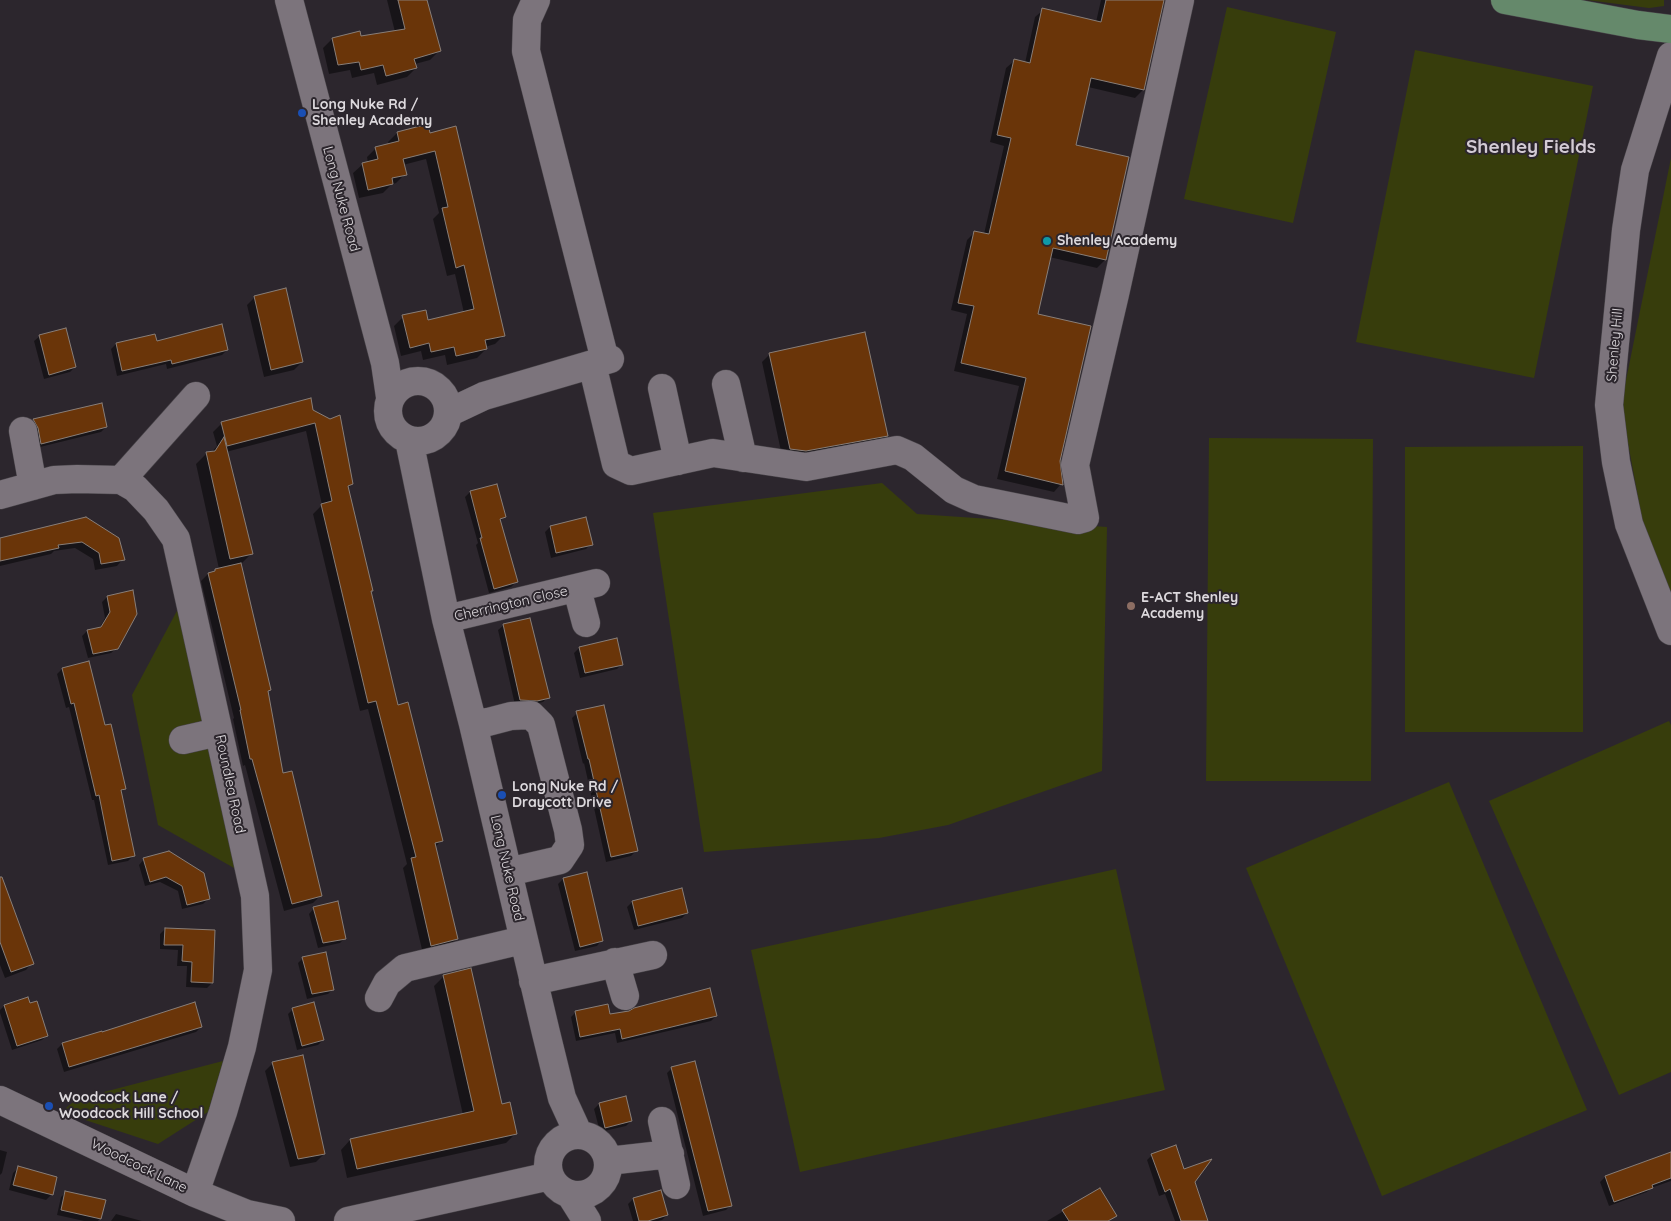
<!DOCTYPE html>
<style>
body{margin:0}
canvas{display:block;background:#2c262d}
</style>
<canvas width="1671" height="1221"></canvas>
<script>
const c = document.querySelector('canvas').getContext('2d');
c.lineJoin = 'round';
function paint(path, color) { c.fillStyle = color; c.fill(path, 'evenodd'); }
const toPath = rows => new Path2D(rows.map(r => 'M' + r).join(''));
function trace(path, color, width, dash) { c.strokeStyle = color; c.lineWidth = width; c.lineCap = dash ? 'butt' : 'round'; c.setLineDash(dash || []); c.stroke(path); }
function label(font, color, halo, rows, align = 'center') {
  c.font = font + ' Quicksand,sans-serif'; c.lineWidth = 4; c.setLineDash([]); c.textBaseline = 'middle'; c.strokeStyle = halo; c.fillStyle = color; for (const [text, x, y, turn = 0] of rows) {
    c.save(); c.translate(x, y); c.rotate((+turn || 0) * Math.PI / 180); c.textAlign = isNaN(turn) ? turn : align; if (halo) c.strokeText(text, 0, 0); c.fillText(text, 0, 0); c.restore();
  }
}
const green = toPath([
 [1587,0,1664,0,1664,6,1649,8],
 [1227,7,1336,32,1293,223,1184,199],
 [1415,50,1593,86,1534,378,1356,342],
 [1671,158,1671,594,1643,524,1621,405],
 [1209,438,1373,439,1371,781,1206,781],
 [1583,446,1583,732,1405,732,1405,447],
 [882,483,917,514,1107,527,1102,771,948,825,879,838,704,852,653,513],
 [187,592,250,877,158,825,132,695],
 [1669,721,1671,725,1671,1072,1619,1095,1489,801],
 [1449,782,1587,1110,1382,1196,1246,868],
 [1116,869,1165,1090,800,1172,751,950],
 [223,1061,208,1112,158,1144,61,1112,77,1099]
]);
const shadow = toPath([
 [387,0,426,0,439,51,430,60,415,64,416,68,407,77,377,85,374,73,352,78,350,70,329,74,323,48,332,39,360,38,395,32],
 [1101,0,1163,0,1143,90,1135,98,1088,87,1074,146,1105,260,1097,268,1049,257,1036,315,1061,484,1054,492,997,479,1019,386,954,371,967,314,951,310,967,240,975,232,984,234,1004,146,990,142,1006,68,1014,61,1025,63,1035,17,1043,10,1096,22],
 [427,126,504,335,495,344,485,347,486,349,477,358,447,365,445,355,423,360,421,351,401,356,394,326,403,317,427,321,464,313,455,274,447,276,433,219,439,213,426,159,403,165,405,174,396,183,391,185,383,193,359,198,353,173,363,164,368,163,367,157,376,148,389,145,388,142,397,133],
 [255,297,302,362,294,370,264,377,247,305],
 [154,335,156,342,227,350,222,355,167,369,166,364,117,376,111,349,116,344],
 [40,336,75,367,70,372,44,379,34,341],
 [770,354,887,435,879,443,782,456,762,362],
 [101,405,106,427,101,432,36,448,29,425,34,421],
 [312,410,352,484,347,489,397,706,442,840,435,847,456,939,448,948,423,954,403,868,407,864,368,709,360,711,313,514,322,505,306,431,226,452,251,554,240,565,270,689,267,692,282,774,320,896,313,903,284,911,245,765,243,766,233,719,234,718,201,581,208,574,219,569,196,464,207,453,211,453,217,446,213,432,222,423],
 [496,485,504,517,500,521,516,582,511,587,489,593,476,545,478,543,465,497,470,492],
 [85,518,123,559,117,566,95,570,93,559,75,548,54,551,51,554,0,566,0,539],
 [585,519,591,544,586,549,551,558,545,532,550,527],
 [107,597,117,648,111,653,88,658,82,636,87,631,99,629,105,618,102,602],
 [504,625,548,697,543,702,531,705,515,705,498,630],
 [616,639,622,664,617,669,580,678,574,653,579,648],
 [88,663,104,727,125,788,121,793,133,856,128,861,108,865,94,800,92,800,69,707,66,708,57,674,62,669],
 [577,713,636,851,631,856,606,862,584,763,583,764,572,718],
 [144,859,208,899,203,904,182,909,178,891,160,882,145,886,139,865],
 [0,875,32,963,26,970,5,978,0,965],
 [563,879,602,940,597,946,575,951,558,884],
 [632,902,687,913,682,918,634,930,627,907],
 [314,908,345,938,340,943,318,948,309,914],
 [165,929,214,931,212,983,207,988,186,987,187,966,177,966,178,950,160,949,160,934],
 [303,958,333,989,328,994,307,999,298,963],
 [444,976,501,1105,516,1133,506,1143,347,1178,341,1150,350,1140,463,1115,434,986],
 [4,1006,47,1035,42,1040,12,1050,0,1013,0,1010],
 [293,1009,323,1040,318,1045,297,1050,288,1014],
 [576,1012,609,1015,716,1016,711,1021,617,1043,615,1033,576,1041,571,1017],
 [201,1027,196,1032,64,1072,57,1049,62,1044,101,1032],
 [273,1063,324,1154,316,1162,290,1167,265,1071],
 [672,1068,731,1205,726,1210,703,1216,667,1073],
 [599,1104,631,1121,626,1126,600,1132,594,1109],
 [0,1150,7,1152,2,1173,0,1175],
 [1671,1152,1671,1181,1651,1188,1647,1192,1609,1206,1600,1182,1605,1177],
 [1152,1155,1184,1170,1193,1182,1206,1221,1175,1221,1165,1194,1159,1196,1147,1160],
 [18,1168,51,1195,46,1200,9,1190,13,1173],
 [1100,1189,1115,1216,1109,1221,1047,1221],
 [66,1192,100,1218,98,1221,84,1221,57,1215,61,1197],
 [633,1199,667,1215,662,1220,658,1221,633,1221,628,1204],
 [116,1214,142,1221,111,1221]
]);
const building = toPath([
 [398,0,427,0,441,51,414,59,417,68,386,76,383,65,361,70,359,62,338,65,332,38,360,31,361,36,405,29,398,0],
 [1106,0,1164,0,1144,90,1091,78,1076,145,1129,157,1106,260,1053,248,1038,314,1091,326,1060,461,1063,485,1005,471,1026,378,961,363,974,306,958,303,974,231,989,234,1011,138,997,135,1014,59,1030,63,1042,8,1101,22,1106,0],
 [428,124,430,133,456,126,505,336,485,340,487,349,456,356,454,347,431,352,429,343,410,348,402,315,426,310,428,320,474,309,464,265,456,268,442,208,448,207,435,151,403,159,407,175,392,178,393,184,368,190,362,163,378,159,375,147,399,141,397,132,428,124],
 [286,288,303,362,271,370,254,296,286,288],
 [222,324,228,350,172,364,171,360,122,371,116,343,155,334,157,341,222,324],
 [66,328,76,367,49,375,39,335,66,328],
 [865,332,888,436,806,451,790,449,769,353,865,332],
 [311,398,313,410,330,419,340,415,353,484,348,486,373,591,371,591,398,705,408,702,443,841,435,843,458,939,431,946,411,858,416,857,376,701,368,703,321,504,332,501,315,423,227,446,221,422,311,398],
 [102,403,107,427,41,444,38,428,33,419,102,403],
 [224,437,253,554,230,559,206,452,215,451,224,437],
 [497,484,506,517,500,519,518,582,494,589,480,538,482,538,470,491,497,484],
 [86,517,119,538,125,560,101,564,99,553,82,542,58,545,59,548,0,561,0,538,86,517],
 [586,517,593,545,556,553,550,526,586,517],
 [241,563,271,690,268,691,283,773,292,771,322,896,292,904,252,759,250,759,240,710,241,710,208,573,215,571,215,569,241,563],
 [133,590,137,614,118,649,93,654,87,630,101,627,110,612,107,596,133,590],
 [530,618,550,698,537,701,520,700,503,624,530,618],
 [617,638,623,665,585,673,579,647,617,638],
 [89,661,105,725,111,724,126,789,121,790,135,856,112,861,99,795,96,796,74,703,71,704,62,668,89,661],
 [604,705,638,851,611,857,589,759,588,759,576,711,604,705],
 [169,851,204,873,210,899,187,905,182,886,166,877,150,882,143,858,169,851],
 [587,872,603,941,580,947,563,878,587,872],
 [0,877,2,877,34,964,11,972,0,942,0,877],
 [682,888,688,913,638,926,632,901,682,888],
 [338,901,346,939,323,943,313,907,338,901],
 [165,928,215,930,213,983,191,982,192,962,182,961,183,945,164,945,165,928],
 [326,952,334,990,312,994,302,957,326,952],
 [471,968,502,1104,510,1102,517,1134,357,1169,350,1139,474,1111,443,975,471,968],
 [710,988,717,1016,622,1039,620,1029,580,1037,575,1011,608,1004,610,1014,629,1011,634,1008,710,988],
 [28,997,30,1003,37,1001,48,1036,17,1046,4,1005,28,997],
 [195,1002,202,1027,69,1067,62,1043,102,1031,102,1032,195,1002],
 [314,1002,324,1040,302,1046,292,1008,314,1002],
 [303,1055,325,1154,298,1159,272,1062,303,1055],
 [695,1061,732,1206,708,1211,671,1067,695,1061],
 [626,1096,632,1121,605,1128,599,1103,626,1096],
 [1176,1145,1184,1169,1212,1159,1195,1182,1208,1221,1181,1221,1170,1189,1165,1192,1151,1154,1176,1145],
 [1671,1152,1671,1178,1652,1185,1653,1188,1614,1202,1605,1176,1671,1152],
 [18,1166,57,1177,53,1195,13,1185,18,1166],
 [1100,1188,1117,1216,1108,1221,1069,1221,1062,1210,1100,1188],
 [661,1190,668,1215,648,1221,639,1221,633,1198,661,1190],
 [65,1191,106,1200,101,1219,61,1210,65,1191]
]);
const minor = toPath([
 [289,0,385,363,390,397],
 [536,0,527,20,526,51,605,360],
 [1671,56,1635,170,1626,230,1609,405,1616,462,1629,524,1671,631],
 [592,364,616,464,631,471,713,453,806,467,897,450,913,457,954,490,974,499,1078,520,1085,518,1075,465,1115,294,1180,0],
 '388 411a30 30 0 1 1 60 0a30 30 0 1 1-60 0Z',
 [726,384,743,458],
 [662,388,678,461],
 [448,413,484,396,610,359],
 [23,431,33,486],
 [409,440,446,619,473,724,546,1033,562,1098,579,1135],
 [121,480,196,396],
 [0,495,54,480,77,479,121,480,135,488,156,510,176,539,255,896,258,970,242,1047,223,1112,195,1193],
 [577,589,586,623],
 [446,619,596,583],
 [473,724,488,722,511,716,531,715,541,725,568,830,570,845,560,860,508,872],
 [183,740,218,732],
 [615,962,625,996],
 [533,981,653,955],
 [379,998,387,983,405,968,523,940],
 [0,1100,195,1193,247,1214,281,1221],
 [662,1121,676,1185],
 '548 1165a30 30 0 1 1 60 0a30 30 0 1 1-60 0Z',
 [608,1161,670,1154],
 [570,1194,587,1221],
 [348,1221,550,1176]
]);
const major = toPath([
 [1505,0,1638,25,1671,29]
]);
const markers = [
 [302,113,5,"#1a4fb4"],
 [1047,241,5,"#0f9aa8"],
 [1131,606,5,"#8d6e63"],
 [502,795,5,"#1a4fb4"],
 [49,1106,5,"#1a4fb4"]
];
const poiNames = [
 ["Long Nuke Rd /",312,105],
 ["Shenley Academy",312,121],
 ["Shenley Academy",1057,241],
 ["E-ACT Shenley",1141,598],
 ["Academy",1141,614],
 ["Long Nuke Rd /",512,787],
 ["Draycott Drive",512,803],
 ["Woodcock Lane /",59,1098],
 ["Woodcock Hill School",59,1114]
];
const streetNames = [
 ["Long Nuke Road",341,199,75],
 ["Shenley Hill",1615,345,-85],
 ["Cherrington Close",511,604,-13],
 ["Roundlea Road",230,784,78],
 ["Long Nuke Road",507,868,77],
 ["Woodcock Lane",139,1166,26]
];
const districtNames = [
 ["Shenley Fields",1531,147]
];
paint(green, '#373d0c');
paint(shadow, '#0007');
paint(building, '#6a3509');
trace(building, '#887e78', 1);
trace(minor, '#484449', 29);
trace(major, '#484449', 29);
trace(minor, '#7c747c', 28);
trace(major, '#65896b', 28);
for (const [x, y, r, color] of markers) { const dot = new Path2D(); dot.arc(x, y, r, 0, 2 * Math.PI); c.fillStyle = color; c.fill(dot); trace(dot, '#2c262d', 2); }
label('bold 14px', '#ddd9dd', '#2c262d', poiNames, 'left');
label('14px', '#ddd9dd', '#2c262d', streetNames);
label('bold 19px', '#d3cbd4', '#2c262d', districtNames);
</script>
